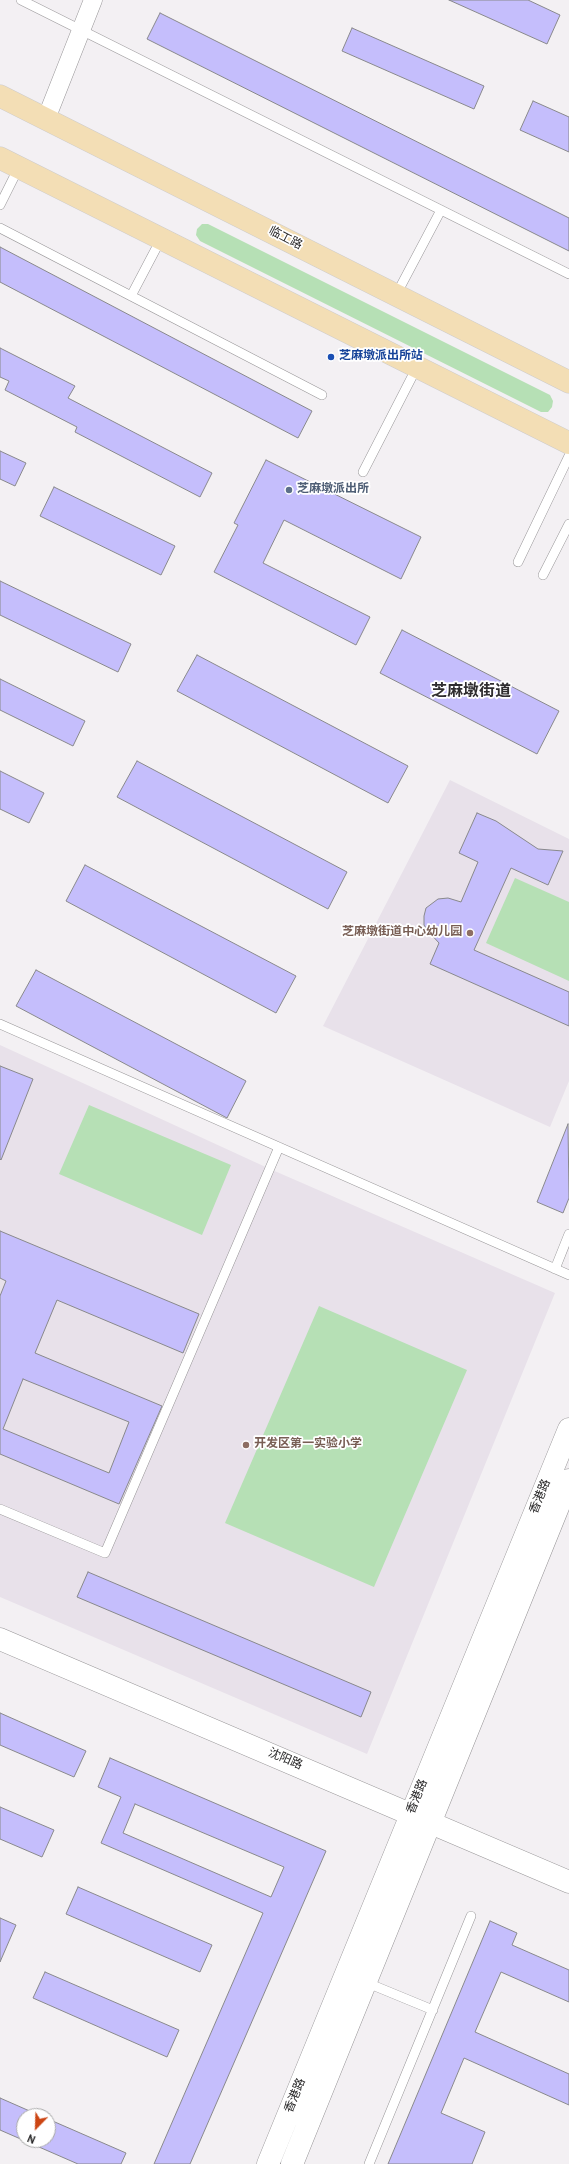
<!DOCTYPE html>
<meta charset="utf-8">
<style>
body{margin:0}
#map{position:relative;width:569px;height:2164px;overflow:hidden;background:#f3f0f3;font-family:Overpass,sans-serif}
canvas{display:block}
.north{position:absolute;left:16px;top:2108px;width:40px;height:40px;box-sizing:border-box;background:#fff;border:1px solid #a9a9a9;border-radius:50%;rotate:203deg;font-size:11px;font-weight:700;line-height:16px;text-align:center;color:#292829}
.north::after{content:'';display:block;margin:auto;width:14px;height:18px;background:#cc4513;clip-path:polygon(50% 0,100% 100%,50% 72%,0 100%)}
</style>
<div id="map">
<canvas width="569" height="2164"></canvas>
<div class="north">N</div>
</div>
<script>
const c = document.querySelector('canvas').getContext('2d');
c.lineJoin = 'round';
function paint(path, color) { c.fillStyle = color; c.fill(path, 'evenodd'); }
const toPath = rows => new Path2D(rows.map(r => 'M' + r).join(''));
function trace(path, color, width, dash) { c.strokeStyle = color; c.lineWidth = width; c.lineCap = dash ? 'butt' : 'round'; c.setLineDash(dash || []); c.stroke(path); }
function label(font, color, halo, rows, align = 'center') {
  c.font = font + ' Overpass,"Noto Sans SC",sans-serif'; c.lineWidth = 3.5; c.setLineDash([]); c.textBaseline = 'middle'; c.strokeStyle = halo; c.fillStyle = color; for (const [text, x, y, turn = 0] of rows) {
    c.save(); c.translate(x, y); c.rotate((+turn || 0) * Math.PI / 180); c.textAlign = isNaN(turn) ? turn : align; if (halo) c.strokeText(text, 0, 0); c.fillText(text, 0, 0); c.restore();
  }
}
const built = toPath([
 [450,780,569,839,569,1081,550,1127,323,1026],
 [0,1045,270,1169,555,1293,367,1754,0,1597]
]);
const green = toPath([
 [202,224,208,224,550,395,553,401,552,407,548,412,541,412,200,241,196,235,197,229],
 [515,878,569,902,569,981,486,943],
 [89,1105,231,1165,202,1235,59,1174],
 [319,1306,467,1370,374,1587,225,1523]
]);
const building = toPath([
 [449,0,528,0,560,15,547,44,449,0],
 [160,13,569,218,569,251,147,39,160,13],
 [352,28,484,86,474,109,342,51,352,28],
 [533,101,569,117,569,152,520,130,533,101],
 [0,247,312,411,298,438,0,282,0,247],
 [0,348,75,386,68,398,212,473,200,497,75,432,77,427,5,390,9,381,0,377,0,348],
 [0,451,26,463,15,486,0,479,0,451],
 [266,460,421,537,401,579,284,520,263,563,370,617,356,645,214,572,238,525,234,523,266,460],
 [54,487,175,546,161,575,40,516,54,487],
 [0,581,131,644,118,672,0,615,0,581],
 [402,630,559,711,537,754,380,673,402,630],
 [197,655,408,766,388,803,177,691,197,655],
 [0,679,85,721,73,746,0,710,0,679],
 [137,761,347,872,328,909,117,797,137,761],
 [0,771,44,793,29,823,0,809,0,771],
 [477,813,496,821,538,849,563,851,548,885,511,868,474,950,569,992,569,1026,430,964,439,943,428,931,424,925,424,916,426,908,438,899,448,898,461,902,478,862,459,853,477,813],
 [85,865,296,976,276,1013,66,901,85,865],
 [36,970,246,1081,227,1118,16,1006,36,970],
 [0,1066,33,1079,1,1160,0,1159,0,1066],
 [568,1124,569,1198,563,1213,537,1202,568,1124],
 [0,1231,199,1314,183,1353,57,1300,35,1353,162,1406,119,1504,0,1454,0,1296,6,1281,0,1278,0,1231],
 [23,1379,129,1422,109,1473,3,1429,23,1379],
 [88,1572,371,1692,361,1717,77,1597,88,1572],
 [0,1713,86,1751,74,1777,0,1745,0,1713],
 [110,1758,326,1851,190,2164,154,2164,263,1913,101,1843,121,1797,98,1787,110,1758],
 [135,1804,284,1867,271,1897,123,1833,135,1804],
 [0,1807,54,1830,42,1857,0,1839,0,1807],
 [78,1887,212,1945,200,1972,66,1914,78,1887],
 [0,1918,16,1925,0,1962,0,1918],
 [490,1921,517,1933,512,1945,569,1970,569,2002,501,1972,475,2032,569,2074,569,2105,464,2058,441,2113,485,2132,472,2164,388,2164,490,1921],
 [45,1972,179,2030,167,2057,33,1998,45,1972],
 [0,2098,41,2116,24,2116,24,2140,48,2140,48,2119,126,2153,121,2164,78,2164,0,2130,0,2098]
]);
const service = toPath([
 [21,0,569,274],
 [0,205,19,167],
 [0,228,322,395],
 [396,295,441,210],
 [131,296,161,239],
 [363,472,417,367],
 [518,562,569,456],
 [543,575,569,524],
 [0,1024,569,1275],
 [555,1269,569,1234],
 [0,1509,105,1553,279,1147],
 [365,1982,433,2010],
 [369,2164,471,1916]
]);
const minor = toPath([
 [46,119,93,0]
]);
const tertiary = toPath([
 [0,1639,569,1882]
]);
const secondary = toPath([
 [268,2164,569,1429],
 [292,2164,569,1480]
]);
const primary = toPath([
 [0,96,569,382],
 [0,158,569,443]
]);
const markers = [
 [331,357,4,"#1a4fb4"],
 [289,490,4,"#5c6f8a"],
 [470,933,4,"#8d6e63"],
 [246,1445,4,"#8d6e63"]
];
const streetNames = [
 ["临工路",285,239,27],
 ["香港路",541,1497,-68],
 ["沈阳路",285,1760,23],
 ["香港路",418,1797,-68],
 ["香港路",296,2096,-68]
];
const transitNames = [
 ["芝麻墩派出所站",339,357]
];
const serviceNames = [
 ["芝麻墩派出所",297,490]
];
const educationNames = [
 ["芝麻墩街道中心幼儿园",462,933],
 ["开发区第一实验小学",254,1445,"left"]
];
const districtNames = [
 ["芝麻墩街道",471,693]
];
paint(built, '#e8e1ea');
paint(green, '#b6e0b5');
paint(building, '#c5befc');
trace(building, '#89898c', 1);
trace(service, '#989698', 10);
trace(minor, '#989698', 19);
trace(tertiary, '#989698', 23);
trace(secondary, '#989698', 23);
trace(primary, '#cccbcc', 23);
trace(service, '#fff', 9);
trace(minor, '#fff', 18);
trace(tertiary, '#fff', 22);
trace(secondary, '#fff', 22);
trace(primary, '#f3deb5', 22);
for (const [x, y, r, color] of markers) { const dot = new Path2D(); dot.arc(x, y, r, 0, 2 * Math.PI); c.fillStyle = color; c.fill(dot); trace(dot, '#fff', 1.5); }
label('12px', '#292829', '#fff', streetNames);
label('bold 12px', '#164399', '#fff', transitNames, 'left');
label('bold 12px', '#4e5e75', '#fff', serviceNames, 'left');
label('bold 12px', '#785e54', '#fff', educationNames, 'right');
label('bold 16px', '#2f2d2f', '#fff', districtNames);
</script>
